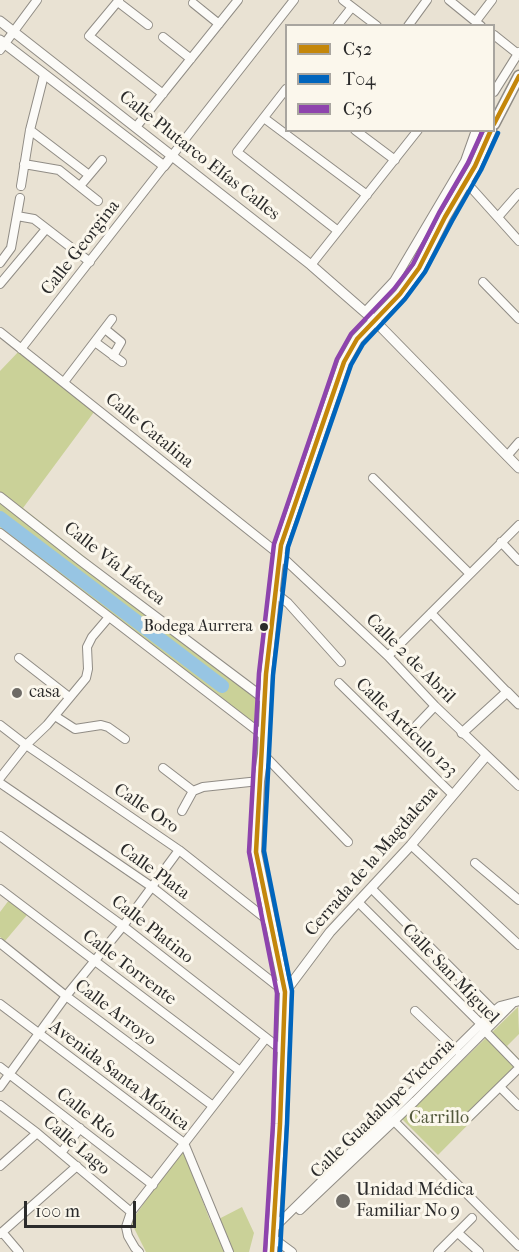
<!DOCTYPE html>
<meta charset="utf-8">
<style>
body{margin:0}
#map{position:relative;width:519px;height:1252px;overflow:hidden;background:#e9e2d3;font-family:"IM FELL French Canon",serif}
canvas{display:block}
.legend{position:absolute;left:285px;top:24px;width:210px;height:108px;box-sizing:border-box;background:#fbf7ec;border:2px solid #a8a59f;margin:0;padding:8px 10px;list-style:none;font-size:18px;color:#2b2b2b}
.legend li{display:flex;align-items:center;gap:12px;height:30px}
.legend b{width:30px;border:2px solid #a8a59f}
.scale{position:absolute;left:24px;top:1201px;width:112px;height:27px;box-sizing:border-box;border:3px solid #2b2b2b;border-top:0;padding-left:8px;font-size:18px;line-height:21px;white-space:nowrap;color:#2b2b2b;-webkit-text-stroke:4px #fbf7ec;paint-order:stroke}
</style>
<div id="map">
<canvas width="519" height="1252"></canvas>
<ul class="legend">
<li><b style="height:8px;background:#c4870b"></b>C52</li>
<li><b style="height:8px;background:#0065bd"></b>T04</li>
<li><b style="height:8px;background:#8e44ad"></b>C36</li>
</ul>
<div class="scale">100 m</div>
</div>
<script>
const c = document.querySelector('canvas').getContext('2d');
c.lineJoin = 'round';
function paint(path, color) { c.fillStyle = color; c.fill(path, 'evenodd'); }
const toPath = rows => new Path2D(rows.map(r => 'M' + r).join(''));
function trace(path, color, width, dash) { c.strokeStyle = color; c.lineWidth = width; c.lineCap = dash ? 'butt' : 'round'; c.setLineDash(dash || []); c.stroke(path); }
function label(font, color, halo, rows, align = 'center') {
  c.font = font + ' "IM FELL French Canon",serif'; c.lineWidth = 6; c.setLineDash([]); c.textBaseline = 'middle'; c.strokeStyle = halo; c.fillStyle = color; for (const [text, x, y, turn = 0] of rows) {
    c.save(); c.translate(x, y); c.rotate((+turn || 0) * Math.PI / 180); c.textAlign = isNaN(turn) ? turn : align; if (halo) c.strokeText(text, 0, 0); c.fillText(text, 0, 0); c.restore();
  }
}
const green = toPath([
 [21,349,97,408,23,508,266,700,264,736,0,530,0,371],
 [9,900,27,915,5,941,0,937,0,912],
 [518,1007,519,1034,507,1046,519,1059,519,1073,438,1155,402,1119],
 [179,1152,184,1152,211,1223,242,1207,254,1233,249,1252,146,1252,131,1222]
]);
const river = toPath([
 [0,518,222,686]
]);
const minor = toPath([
 [119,0,89,36,163,94],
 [343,0,377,26],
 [449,0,481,26],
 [118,2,148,25],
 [193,3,219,24],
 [476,21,492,0],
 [337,26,352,7],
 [408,26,427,0],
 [494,35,518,54],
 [163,37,191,59],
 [0,50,37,0],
 [286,89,237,152,338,231],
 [494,92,519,52],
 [264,118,367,195],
 [136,127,238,0],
 [30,130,89,175],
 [355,130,395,160],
 [171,157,294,0],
 [24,164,59,170,98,201],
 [466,182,519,241],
 [21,186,30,130,44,75],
 [80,186,102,160],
 [17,216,34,219,90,262],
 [498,217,519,193],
 [0,263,11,248,20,198],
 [311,265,418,130],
 [483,282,519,319],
 [0,284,46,229],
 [365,312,394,281,465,161,476,130],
 [105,329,121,342,113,356],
 [0,332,280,555,388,656,435,706,519,786],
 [95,342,122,362],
 [21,349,164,166],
 [64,382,112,319],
 [507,456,519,442],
 [373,478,470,574],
 [0,533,264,736],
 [501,542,519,561],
 [274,592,288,603,341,662],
 [431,613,507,692],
 [388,656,519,525],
 [19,658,69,697],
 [339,683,452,794],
 [55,716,75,729,101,725,108,727,125,739],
 [0,725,26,745,179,850,270,922],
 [415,727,435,706],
 [263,754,348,842],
 [163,768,193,791],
 [0,778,26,745,47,725,86,678,88,669,87,647,92,637,109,617],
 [0,783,152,887,285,992],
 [182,811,193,791,203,787,259,781],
 [0,836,123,926,283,1051],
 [411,845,519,945],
 [475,863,519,900],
 [0,889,240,1071],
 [372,889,496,1013],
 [358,902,481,1024,485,1031,519,1066,518,1069,469,1117],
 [0,943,66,996,213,1106],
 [0,1004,184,1143,229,1252],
 [415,1011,456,1050],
 [0,1067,153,1185],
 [0,1087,66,996,123,926,179,850],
 [500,1087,519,1106],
 [0,1105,37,1133,131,1212],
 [394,1121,519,1246],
 [61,1153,80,1128],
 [0,1166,37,1133],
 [300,1210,415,1101,512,1004],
 [274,1228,494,1011,500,1006,519,1001],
 [2,1232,19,1252],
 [458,1233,479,1252],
 [0,1234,77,1166],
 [273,1238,292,1252],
 [139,1252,135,1248,128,1236,126,1227,131,1212,266,1038],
 [438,1252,472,1218]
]);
const tertiary = toPath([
 [0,21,311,265,374,320,519,468],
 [0,40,164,166,171,157],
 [0,497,80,560,266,700],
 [462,733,507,692,519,704],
 [285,992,330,932,411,845,486,756]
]);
const secondary = toPath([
 [494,124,519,76],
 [272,1252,280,1124,285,992,256,852,259,781,263,754,266,674,277,569,281,545,344,362,357,339,400,294,419,268,445,217,475,166,491,130]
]);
const bus1 = toPath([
 [494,124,519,76],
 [272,1252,280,1124,285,992,256,852,266,674,281,545,344,362,357,339,400,294,419,268,445,217,475,166,491,130]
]);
const bus2 = toPath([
 [280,1252,287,1124,292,991,264,851,273,675,288,547,351,365,363,344,405,299,425,272,452,221,481,170,498,133]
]);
const bus3 = toPath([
 [265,1252,273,1124,277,993,249,852,259,673,274,544,337,359,351,334,394,289,413,264,439,213,468,163,483,130]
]);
const markers = [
 [264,627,5,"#2b2b2b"],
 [17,693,6,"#6e6b66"],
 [343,1201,8,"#6e6b66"]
];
const busNames = [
 ["Bodega Aurrera",253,627]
];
const streetNames = [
 ["Calle Plutarco Elías Calles",199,156,38],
 ["Calle Georgina",81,248,-52],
 ["Calle Catalina",149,431,39],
 ["Calle Vía Láctea",114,564,38],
 ["Calle 2 de Abril",410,659,45],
 ["Calle Artículo 123",406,728,44],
 ["Calle Oro",146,809,34],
 ["Cerrada de la Magdalena",372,862,-49],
 ["Calle Plata",154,872,36],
 ["Calle Platino",152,930,38],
 ["Calle Torrente",129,968,37],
 ["Calle San Miguel",450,974,46],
 ["Calle Arroyo",115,1013,37],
 ["Avenida Santa Mónica",119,1076,37],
 ["Calle Guadalupe Victoria",383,1109,-44],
 ["Calle Río",86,1114,38],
 ["Calle Lago",76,1146,40]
];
const poiNames = [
 ["casa",29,693],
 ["Unidad Médica",356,1191],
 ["Familiar No 9",356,1212]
];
const parkNames = [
 ["Carrillo",439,1119]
];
paint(green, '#cad198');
trace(river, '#97c5e3', 14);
trace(minor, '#908c85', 10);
trace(tertiary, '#908c85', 11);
trace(secondary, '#908c85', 13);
trace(minor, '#fcfbf8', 8);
trace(tertiary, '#fcfbf8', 9);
trace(secondary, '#fcfbf8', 10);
trace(bus1, '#c4870b', 4.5);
trace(bus2, '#0065bd', 4.5);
trace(bus3, '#8e44ad', 4.5);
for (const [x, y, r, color] of markers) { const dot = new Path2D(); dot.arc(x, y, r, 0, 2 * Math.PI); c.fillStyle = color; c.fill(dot); trace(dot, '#fbf7ec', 2); }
label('16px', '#2b2b2b', '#fbf7ec', busNames, 'right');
label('18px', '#2b2b2b', '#fbf7ec', streetNames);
label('18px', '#2b2b2b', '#fbf7ec', poiNames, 'left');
label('18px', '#53593d', '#fbf7ec', parkNames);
</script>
